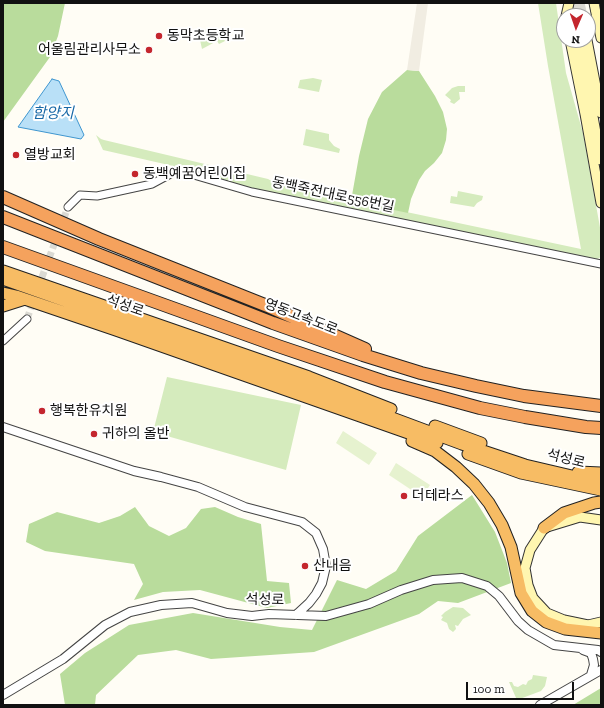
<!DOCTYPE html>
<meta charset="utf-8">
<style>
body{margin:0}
#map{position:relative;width:604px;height:708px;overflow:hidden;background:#fffdf5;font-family:"Zilla Slab",serif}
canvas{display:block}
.frame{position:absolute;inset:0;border:4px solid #111;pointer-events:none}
.north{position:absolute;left:556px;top:8px;width:40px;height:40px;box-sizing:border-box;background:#fff;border:1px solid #a0a0a0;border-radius:50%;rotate:182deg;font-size:11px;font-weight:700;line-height:16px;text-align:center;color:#111}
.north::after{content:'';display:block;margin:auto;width:14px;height:18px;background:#c4262e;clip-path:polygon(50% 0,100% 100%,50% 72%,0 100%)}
.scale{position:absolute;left:466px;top:682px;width:108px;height:18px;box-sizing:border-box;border:2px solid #111;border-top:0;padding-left:5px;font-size:12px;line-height:14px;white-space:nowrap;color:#111;-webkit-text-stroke:3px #fff;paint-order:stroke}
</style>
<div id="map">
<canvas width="604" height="708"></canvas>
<div class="frame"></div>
<div class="north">N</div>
<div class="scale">100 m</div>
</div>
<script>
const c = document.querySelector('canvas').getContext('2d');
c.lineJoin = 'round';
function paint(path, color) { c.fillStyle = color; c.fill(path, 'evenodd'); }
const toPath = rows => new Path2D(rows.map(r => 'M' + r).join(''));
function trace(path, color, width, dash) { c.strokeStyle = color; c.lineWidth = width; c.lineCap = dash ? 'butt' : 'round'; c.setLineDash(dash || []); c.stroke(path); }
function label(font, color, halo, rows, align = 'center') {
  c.font = font + ' "Zilla Slab","Noto Sans KR",serif'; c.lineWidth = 4; c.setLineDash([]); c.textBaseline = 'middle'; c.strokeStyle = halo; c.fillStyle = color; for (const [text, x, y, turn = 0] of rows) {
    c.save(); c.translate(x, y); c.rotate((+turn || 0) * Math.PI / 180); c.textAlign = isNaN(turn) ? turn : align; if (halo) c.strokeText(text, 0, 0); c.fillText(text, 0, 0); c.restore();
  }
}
const green = toPath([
 [538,3,556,3,566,73,583,133,601,233,601,257,597,259,262,191,234,184,182,168,103,150,96,135,101,139,104,140,268,179,279,185,581,249,548,66],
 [211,28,218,29,225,41,219,44,217,41,202,49,200,40,201,35,206,29],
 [313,78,322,80,319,92,298,88,300,80],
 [458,86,465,86,465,92,459,92,460,99,454,104,450,102,451,100,445,95,452,88],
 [306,129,329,134,329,140,334,146,340,149,339,153,303,145],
 [458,191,483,196,482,200,477,203,474,207,450,203,451,196,457,197],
 [167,377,301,405,286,470,153,432],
 [453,607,463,608,471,615,463,619,458,626,455,625,456,629,453,632,449,629,447,623,441,620,443,617,441,616,445,612],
 [533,675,547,677,545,686,541,691,517,700,509,682,512,682,514,686,518,687,523,684,526,685,528,681,532,679]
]);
const forest = toPath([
 [3,3,65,3,58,36,50,57,3,122],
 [407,70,419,71,435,96,443,112,447,129,446,140,442,153,434,163,425,171,419,180,411,199,408,213,351,201,359,156,368,119,382,92],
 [472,495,495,532,507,563,511,583,458,603,438,601,419,614,314,652,211,659,176,650,138,655,96,695,95,705,65,705,60,674,85,653,129,625,193,613,280,627,312,630,337,580,366,589,396,571,418,536],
 [135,507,149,526,169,536,186,528,201,509,215,507,238,517,261,524,267,581,289,583,291,603,267,608,200,590,163,592,134,600,143,584,134,564,45,551,26,542,29,524,57,512,99,523,120,516],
 [601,688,601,705,573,705]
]);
const pitch = toPath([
 [343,431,377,453,369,465,336,443],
 [396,463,430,485,422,497,389,475]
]);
const plaza = toPath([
 [417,3,428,3,419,71,407,70]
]);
const water = toPath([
 [52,79,59,81,84,135,81,139,18,127,52,79]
]);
const minorTunnel = toPath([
 [38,288,68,207],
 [27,319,34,299]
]);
const secondaryTunnel = toPath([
 [572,3,575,16],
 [580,3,583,16]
]);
const minor = toPath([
 [68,207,80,195,97,196,152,184,176,171,180,171,252,192,601,264],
 [3,341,27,319]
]);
const tertiary = toPath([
 [3,427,134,471,161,477,198,487,245,507,302,522,316,533,323,549,326,566,322,583,316,594,309,603,296,615],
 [583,650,591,653,593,659,594,665,591,675],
 [3,695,63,659,105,625,130,612,161,605,192,603,227,613,252,616,269,614,326,616,369,604,401,590,433,580,462,578,487,586,499,596,518,621,528,630,554,645,598,650,601,652],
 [540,705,601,670]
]);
const secondary = toPath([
 [594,3,601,38],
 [566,16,569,3],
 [570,40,585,114,601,203],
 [579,40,601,160],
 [587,40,601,113],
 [601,520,580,517,544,528,530,550,525,568,528,585,533,598,547,613,564,620,588,625,601,622]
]);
const trunk = toPath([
 [3,271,309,377,391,409],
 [3,279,306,386,462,444,525,465,589,480,601,482],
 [3,293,16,296,116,330,437,443],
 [3,306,25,299],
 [435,426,481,443],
 [412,441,435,451,456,467,474,484,489,503,502,525,511,547,521,593,532,611,546,622,565,629,601,633],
 [468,454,521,473,601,490],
 [578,472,601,473],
 [544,528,564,513,594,503,601,502]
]);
const motorway = toPath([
 [3,197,99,239,270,307,365,349],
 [3,217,273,323,363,355,421,373,476,386,524,396,601,406],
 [3,247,278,346,385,382,480,408,525,417,586,427,601,428]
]);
const markers = [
 [159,36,4,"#c4262e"],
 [149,50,4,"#c4262e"],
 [16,155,4,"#c4262e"],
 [135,174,4,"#c4262e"],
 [42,411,4,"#c4262e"],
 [94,434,4,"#c4262e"],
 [404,496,4,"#c4262e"],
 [305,566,4,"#c4262e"]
];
const poiNames = [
 ["동막초등학교",167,36],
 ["어울림관리사무소",141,50,"right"],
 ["열방교회",24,155],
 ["동백예꿈어린이집",143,174],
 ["행복한유치원",50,411],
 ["귀하의 올반",102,434],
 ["더테라스",412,496],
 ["산내음",313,566]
];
const streetNames = [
 ["동백죽전대로556번길",333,195,12],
 ["석성로",125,306,19],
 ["영동고속도로",301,317,21],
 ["석성로",566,459,14],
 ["석성로",265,600,1]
];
const waterNames = [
 ["함양지",53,114]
];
paint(green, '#d5ebbd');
paint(forest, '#b9dc9c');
paint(pitch, '#e6f2cf');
paint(plaza, '#f1ede2');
paint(water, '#b9e0f7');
trace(water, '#3f96cf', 1);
trace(minorTunnel, '#dbdad3', 7, [7, 3.5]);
trace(secondaryTunnel, '#dbdad3', 9, [9, 4.5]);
trace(minor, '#444', 9);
trace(tertiary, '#444', 10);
trace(secondary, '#333', 11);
trace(trunk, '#222', 13);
trace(motorway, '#222', 14);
trace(minor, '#fff', 7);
trace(tertiary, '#fff', 8);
trace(secondary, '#fff6b0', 9);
trace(trunk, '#f7bc64', 11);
trace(motorway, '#f5a25d', 12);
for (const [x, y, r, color] of markers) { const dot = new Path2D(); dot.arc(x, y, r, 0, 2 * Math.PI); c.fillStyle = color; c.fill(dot); trace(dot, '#fff', 1.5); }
label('14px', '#111', '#fff', poiNames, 'left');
label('14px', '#111', '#fff', streetNames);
label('italic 15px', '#1768a6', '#fff', waterNames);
</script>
